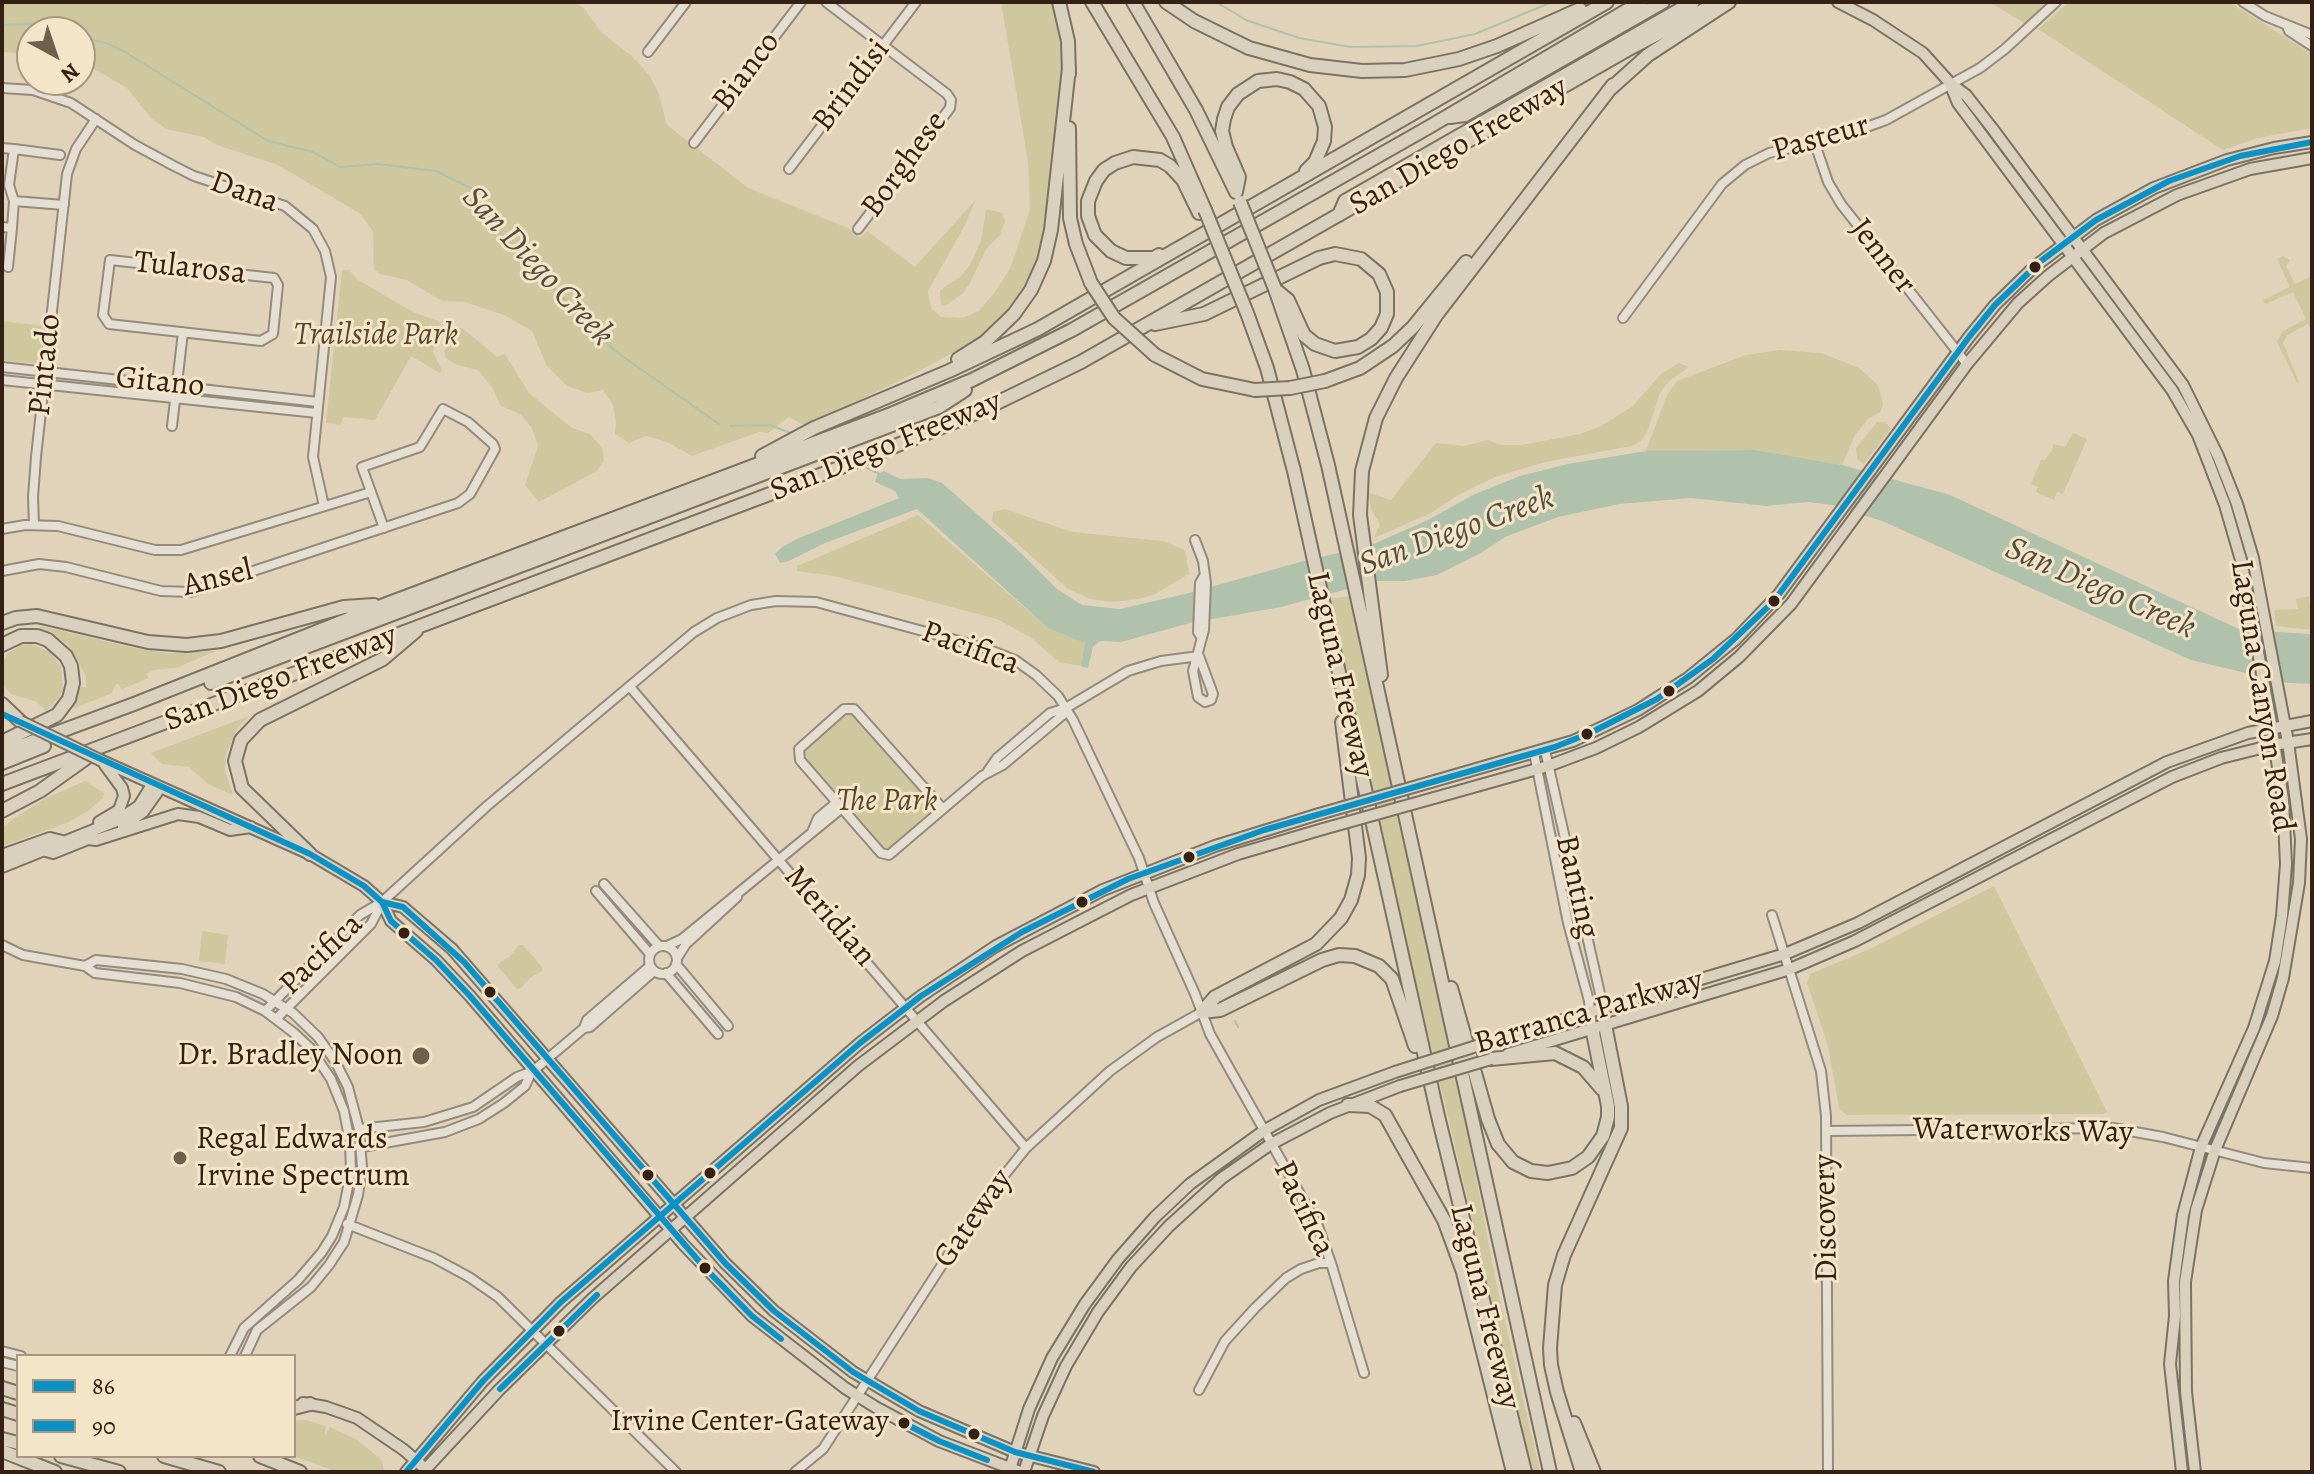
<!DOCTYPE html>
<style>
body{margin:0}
#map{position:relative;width:2314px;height:1474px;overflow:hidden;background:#e1d3ba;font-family:Alegreya,serif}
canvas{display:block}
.frame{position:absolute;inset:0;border:4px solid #342014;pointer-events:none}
.legend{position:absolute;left:16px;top:1354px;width:280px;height:104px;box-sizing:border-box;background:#f5e5c8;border:2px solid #a89680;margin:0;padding:10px 14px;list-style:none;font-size:24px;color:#342014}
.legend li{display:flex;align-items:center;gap:16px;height:40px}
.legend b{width:40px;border:2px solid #a89680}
.north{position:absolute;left:16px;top:16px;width:80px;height:80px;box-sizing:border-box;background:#f5e5c8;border:2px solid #a89680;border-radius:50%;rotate:140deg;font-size:22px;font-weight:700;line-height:32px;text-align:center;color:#342014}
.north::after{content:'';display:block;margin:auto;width:28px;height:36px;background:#715f4e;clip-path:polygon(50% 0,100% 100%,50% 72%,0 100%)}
</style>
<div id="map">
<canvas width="2314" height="1474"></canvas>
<div class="frame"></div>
<ul class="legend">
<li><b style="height:10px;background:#0a92c6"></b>86</li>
<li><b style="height:10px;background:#0a92c6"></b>90</li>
</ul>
<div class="north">N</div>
</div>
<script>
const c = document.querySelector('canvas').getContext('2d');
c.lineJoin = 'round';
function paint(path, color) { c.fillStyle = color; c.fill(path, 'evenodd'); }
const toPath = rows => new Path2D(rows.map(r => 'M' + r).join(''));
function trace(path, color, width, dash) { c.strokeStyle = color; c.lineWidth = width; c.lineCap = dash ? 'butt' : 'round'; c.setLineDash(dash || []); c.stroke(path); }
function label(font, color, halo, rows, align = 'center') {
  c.font = font + ' Alegreya,serif'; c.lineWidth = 6; c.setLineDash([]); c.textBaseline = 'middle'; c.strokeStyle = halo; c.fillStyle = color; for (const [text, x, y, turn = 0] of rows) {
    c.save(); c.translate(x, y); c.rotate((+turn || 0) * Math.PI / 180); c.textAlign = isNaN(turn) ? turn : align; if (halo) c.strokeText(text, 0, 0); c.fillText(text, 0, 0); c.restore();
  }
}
const green = toPath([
 [2,2,573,2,583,7,601,32,633,57,650,76,658,92,667,125,748,188,848,228,861,238,867,231,915,267,976,199,964,227,928,291,931,308,941,317,962,318,979,311,995,292,1010,269,1030,209,1028,162,1001,2,1052,2,1061,36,1064,68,1046,236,1032,277,1012,310,987,334,919,371,806,426,789,417,768,433,759,432,692,456,667,442,646,436,629,443,615,434,616,421,613,405,603,390,587,393,567,386,547,366,532,331,504,315,465,302,442,301,407,280,380,274,374,269,373,231,359,213,278,165,217,145,204,137,166,129,151,118,127,88,84,63,80,63,80,32,32,32,32,54,2,52],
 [1989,2,2050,2,2026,24],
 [2069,2,2229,2,2312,54,2312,128,2258,138,2223,150,2038,29],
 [986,209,1002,213,1005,221,1000,235,986,249,970,283,962,294,945,306,941,305,940,290,960,277,970,265,981,241],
 [2283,256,2290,260,2286,266,2295,284,2312,276,2312,331,2308,324,2287,335,2283,343,2299,382,2297,383,2277,342,2283,331,2306,319,2293,292,2265,304,2263,300,2290,287,2277,259],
 [342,270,349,270,358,280,413,312,438,321,442,326,433,352,442,370,440,373,411,356,375,420,343,417,341,425,326,423],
 [2,321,45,326,40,364,2,360],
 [457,327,462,328,497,357,505,354,529,393,572,428,590,434,603,449,604,461,597,471,539,502,525,485,538,446,532,428,520,414,501,406,493,389,478,370,457,365,446,358,444,351],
 [1780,350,1821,353,1859,368,1878,385,1883,405,1880,412,1868,419,1854,437,1842,465,1755,450,1646,451,1667,395,1677,381,1746,355],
 [1679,363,1689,367,1669,381,1660,393,1648,430,1641,441,1632,446,1545,462,1495,477,1460,494,1431,513,1374,538,1380,524,1371,510,1369,493,1391,500,1436,443,1464,446,1488,440,1502,445,1521,445,1580,434,1601,426,1633,406,1661,374],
 [1877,422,1885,422,1891,428,1864,464,1857,459,1856,448],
 [2073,433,2087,439,2063,494,2057,492,2054,500,2036,492,2038,487,2031,484,2041,460,2045,460,2052,450,2053,444,2065,447],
 [1005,509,1072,532,1163,541,1185,550,1189,574,1155,594,1139,599,1114,602,1090,599,1067,588,992,521,993,512],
 [918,515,1049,629,1085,643,1081,666,1059,662,1030,637,997,619,834,576,797,571,797,566],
 [1350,596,1448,1032,1496,1282,1540,1472,1533,1472,1529,1457,1400,916,1329,599],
 [2309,596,2312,630,2276,626,2274,610,2298,609,2296,599],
 [40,626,139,649,168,653,216,651,176,668,154,670,146,674,149,678,122,689,118,684,115,685,112,693,75,708,73,707,81,687,86,687,86,676,69,646,52,633,39,629],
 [31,644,50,652,61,667,63,688,59,698,46,711,37,702,11,694,2,684,2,666,7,654,21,645],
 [844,709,854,709,943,809,889,855,881,853,800,760,799,749],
 [249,716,238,727,226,754,225,770,233,795,208,784,189,767,162,764,151,753],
 [85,781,104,793,103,798,88,811,69,822,2,846,2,828,13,819,46,798],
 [1994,886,2107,1112,2104,1114,1847,1115,1839,1108,1828,1046,1807,983,1810,974,1872,948],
 [202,931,228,935,225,964,199,961],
 [519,945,523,945,542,967,542,971,530,978,520,989,517,989,498,967,498,964,510,956],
 [306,1420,326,1426,325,1435,330,1427,357,1440,382,1460,384,1472,337,1472,294,1456,294,1421]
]);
const water = toPath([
 [1755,450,1842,465,1950,495,2241,630,2312,634,2312,684,2288,683,2191,660,1882,521,1832,505,1808,502,1766,506,1691,498,1619,504,1558,517,1505,537,1481,553,1437,575,1405,581,1377,581,1281,607,1190,623,1121,642,1100,641,1093,647,1088,668,1081,666,1085,643,1049,629,917,509,825,543,789,561,780,563,775,554,782,547,799,538,899,498,895,491,875,482,877,475,884,471,900,479,928,478,942,483,1021,553,1057,589,1082,605,1120,609,1189,593,1300,562,1369,546,1428,520,1473,495,1520,476,1568,464,1646,451]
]);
const stream = toPath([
 [1216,2,1246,20,1299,38,1350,47,1417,46,1475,34,1552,2],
 [2,25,30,24,63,32],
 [80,37,109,44,125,52,268,141,313,152,340,167,378,164,436,171,471,188,501,234,615,351,719,424],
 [730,426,770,425,793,434],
 [835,453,847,459],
 [860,465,880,474],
 [1235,1021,1238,1027]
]);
const minor = toPath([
 [826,2,947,94,951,100,950,108,858,229],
 [2243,2,2265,16,2312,35],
 [2287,26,2289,31,2312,46],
 [648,52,686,2],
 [2,88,33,90,71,103,135,145,174,166,194,176,285,206,313,229,325,251,331,277,313,457,324,506],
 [1814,141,1828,182,1841,204,1967,364],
 [694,143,801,2],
 [2,148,14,149,9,185,14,201,12,228,2,227],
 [14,149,60,155],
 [789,169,916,2],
 [14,201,64,205],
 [110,260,274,278,278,285,273,334,261,341,109,324,103,315,110,260],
 [8,267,12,228],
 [1623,318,1722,184,1745,165,1769,153,1839,137,1886,120,1980,68,2005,49,2056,2],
 [2,367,318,402],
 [2,380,317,413],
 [172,426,183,332],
 [34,525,33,497,36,457,67,174,76,149,96,119],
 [2,529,25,525,58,526,155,550,181,550,371,492],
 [1195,540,1203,561,1206,583,1204,630,1193,671,1198,697,1205,702,1211,700,1213,694,1199,656],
 [2,571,39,564,66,567,161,591,191,592,193,591,458,503,470,494,495,449,493,444,468,422,443,409,420,447,362,467,384,528],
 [1201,637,1198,632,1200,583,1204,576],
 [630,687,1026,1148],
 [1545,750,1601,998,1605,1025],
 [1534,753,1568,923,1589,1001,1592,1028],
 [988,771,997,758,1050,713,1066,708,1128,671,1161,661,1199,656],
 [943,809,854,709,844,709,799,749,800,760,881,853,889,855,943,809,950,803,982,776,1003,765,1064,714,1066,708],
 [812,832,818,818,837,802],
 [604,884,659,946],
 [596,891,650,954],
 [1772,915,1821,1071,1826,1116,1828,1472],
 [2,945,23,955,85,966,95,973,180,983,236,997,265,1011,294,1033,310,1048,331,1079,344,1111,350,1143,351,1171,344,1207,332,1236,322,1252,298,1280,244,1328,230,1356],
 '649 960a14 14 0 1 1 28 0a14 14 0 1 1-28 0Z',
 [667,946,682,939,842,808],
 [677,958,686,944,737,897],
 [676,964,728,1026],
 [85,966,96,960,182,969,226,979,263,994,293,1013,318,1037,335,1061,348,1087,359,1129,362,1167,358,1195,344,1242,329,1265,311,1287,257,1330,245,1356],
 [666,973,718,1034],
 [265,1011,360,915,382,902,487,806,694,632,717,618,751,605,776,601,816,602,985,648,1015,660,1036,675,1058,696,1073,720,1139,858,1154,903,1195,994,1210,1034,1318,1226,1331,1263,1364,1373],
 [276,1019,371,924,382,903],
 [584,1028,587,1020,650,966],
 [359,1129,424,1122,473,1107,517,1077,533,1071,584,1028,590,1027,654,971],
 [1826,1131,2113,1128,2163,1137,2264,1163,2312,1168],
 [362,1147,445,1132,479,1119,504,1103,525,1086,532,1071],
 [347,1224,434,1258,469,1277,498,1297,676,1472],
 [2,1351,21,1356],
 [2,1362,18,1366],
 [1199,1390,1225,1341,1255,1308,1286,1278,1301,1269,1319,1263,1331,1263],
 [795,1472,823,1449,982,1203,1026,1148,1110,1071,1157,1037,1202,1012]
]);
const major = toPath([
 [1838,2,1873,20,1923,53,1951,84,1966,95,1992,128,2183,385,2218,456,2237,504,2253,558,2288,742,2301,839,2299,883,2283,978,2272,1016,2215,1150,2196,1210,2185,1282,2186,1392,2195,1472],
 [1951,86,1958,103,2172,390,2198,435,2225,505,2241,560,2270,717,2283,799,2286,864,2282,916,2275,961,2254,1028,2201,1147,2183,1215,2174,1281,2175,1316,2170,1364,2182,1472],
 [102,761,310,854,364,886,382,902,391,921,436,960,470,996,683,1244,752,1316,845,1388,877,1408,939,1441,1020,1472],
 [1431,782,1573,741,1638,710,1688,678,1736,639,1779,594,1969,337,1995,305,2034,267,2096,220,2154,188,2227,160,2274,148,2312,142],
 [1434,798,1548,766,1596,748,1639,727,1698,691,1739,657,1791,604,1967,364,2018,303,2048,276,2104,233,2177,195,2250,169,2312,158],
 [99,822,119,810,124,796,122,788,105,765],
 [123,826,143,812,160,788],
 [88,839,96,840,178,814,199,817,230,830,251,827],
 [46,851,53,853,93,837],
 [2,867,116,821,139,806,152,785],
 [382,902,403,907,452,949,725,1263,774,1311,853,1372,919,1411,1015,1452,1094,1472],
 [1486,1043,1785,954,1858,923,2167,762,2248,733,2312,721],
 [1508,1054,1790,969,1855,941,2172,777,2221,758,2273,745,2312,739],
 [303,1403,326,1407,357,1418,404,1450,421,1465],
 [406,1472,483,1381,561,1302,860,1043,921,996,996,946,1103,890,1215,846,1319,814],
 [423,1472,499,1390,593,1298,858,1066,944,1001,1022,951,1131,895,1238,854,1323,829],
 [1009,1472,1029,1409,1052,1358,1085,1304,1118,1259,1155,1217,1190,1184,1265,1130,1319,1100,1395,1072],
 [1024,1472,1043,1416,1066,1366,1098,1312,1131,1267,1169,1226,1222,1178,1271,1144,1330,1113,1400,1086]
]);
const highway = toPath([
 [1059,2,1068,41,1069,74],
 [1092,2,1173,137,1205,210],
 [1133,2,1196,110,1236,192],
 [1166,2,1194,21,1249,48,1310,65,1362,71,1405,70,1459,59,1497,46,1580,9],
 [1608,91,1648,55,1729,2],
 [1450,117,1465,115,1663,2],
 [1069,128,1070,218,1076,244,1091,283],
 [1236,192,1239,177,1226,147,1222,131,1224,119,1228,107,1238,94,1258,81,1277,79,1290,82,1304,89,1319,106,1325,127,1324,141,1315,162,1306,171],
 [1339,215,1345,201,1693,2],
 [1159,255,1154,258,1126,258,1111,251,1095,235,1088,216,1088,201,1096,181,1104,170,1115,163,1133,157,1160,160,1170,166,1183,180,1199,213],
 [1275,289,1303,370,1328,465,1550,1472],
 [1247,313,1267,368,1294,471,1438,1116,1525,1472],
 [1155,324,1204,314,1319,258,1335,254,1361,259,1379,274,1387,292,1387,314,1381,328,1371,339,1358,347,1335,351,1315,344,1304,335,1288,300,1276,290],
 [1155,355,1202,379,1255,390],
 [958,359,985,342,1014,314,1031,290,1044,261,1051,230,1069,68],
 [1325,381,1360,368,1393,346,1413,327,1466,262],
 [762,456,814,428,949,371,1038,329,1607,2],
 [2,623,16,618,37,616,148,642,187,645,221,641,344,607,374,605],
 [2,645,21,636,37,636,48,640,66,656,71,666,73,683,69,699,57,715,2,742],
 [1381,675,1360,515,1362,471,1376,418,1396,378,1437,314,1613,85],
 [211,683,879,430,939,407,965,390],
 [2,704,20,721],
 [2,753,134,704,389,603,891,414,972,380,1072,330,1429,127,1641,2],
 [2,763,44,746],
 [2,784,873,455,976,413,1081,362,1627,50,1719,2],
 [2,811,40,791,89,756],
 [310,854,242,788,235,761,241,740,260,720,383,659,416,631],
 [2,856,50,839,62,842],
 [1451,988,1488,1119,1498,1144,1513,1162,1531,1171,1548,1173,1572,1168,1588,1157,1603,1136,1608,1117,1608,1106,1592,1028],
 [1202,1012,1215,997,1316,944,1341,918,1351,900,1358,875,1359,858,1342,722],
 [1202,1012,1220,1010,1322,960,1339,955,1355,956,1379,966,1392,979,1415,1046],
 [1491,1059,1555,1053,1583,1067,1602,1089],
 [1348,1105,1370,1106,1385,1115,1444,1220,1463,1272,1513,1472],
 [2,1388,18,1393],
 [294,1408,310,1404],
 [2,1409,18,1414],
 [1574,1423,1594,1472],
 [2,1439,18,1443],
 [2,1451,55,1472],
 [61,1456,119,1472],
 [164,1456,219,1472],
 [260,1456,300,1472],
 [1582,1472,1557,1392,1551,1365,1550,1348,1555,1285,1564,1255,1621,1128,1621,1106,1605,1025]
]);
const majorBridge = toPath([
 [20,721,102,761],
 [1319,814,1431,782],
 [1323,829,1434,798],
 [1395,1072,1486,1043],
 [1400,1086,1491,1059]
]);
const highwayBridge = toPath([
 [1240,202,1275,289],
 [1205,210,1247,313],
 [1091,283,1114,318,1155,355],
 [1255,390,1290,388,1325,381]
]);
const bus1 = toPath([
 [500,1389,597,1295],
 [406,1472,483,1381,561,1302,860,1043,921,996,1022,932,1128,879,1264,830,1555,747,1590,733,1657,699,1713,659,1774,601,1969,337,1995,305,2041,261,2096,220,2169,181,2240,156,2312,142]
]);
const bus2 = toPath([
 [2,714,310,854,364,886,382,902,403,907,464,962,725,1263,774,1311,853,1372,919,1411,1015,1452,1094,1472],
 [375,896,382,902,391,921,436,960,470,996,704,1267,752,1316,781,1339],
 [904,1423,939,1441,987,1460]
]);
const markers = [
 [2035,267,7,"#342014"],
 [1774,601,7,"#342014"],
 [1669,691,7,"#342014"],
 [1587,734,7,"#342014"],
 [1189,857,7,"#342014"],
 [1082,902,7,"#342014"],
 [404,933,7,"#342014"],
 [490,992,7,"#342014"],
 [421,1056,10,"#715f4e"],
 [180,1158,8,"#715f4e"],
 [710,1173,7,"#342014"],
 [648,1175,7,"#342014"],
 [705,1268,7,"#342014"],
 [559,1331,7,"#342014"],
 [904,1423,7,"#342014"],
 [974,1434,7,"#342014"]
];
const busNames = [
 ["Irvine Center-Gateway",889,1423]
];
const streetNames = [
 ["Bianco",747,72,-53],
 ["Brindisi",852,86,-53],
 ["Pasteur",1821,139,-16],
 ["San Diego Freeway",1459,147,-30],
 ["Borghese",905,165,-54],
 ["Dana",244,193,19],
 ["Jenner",1882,257,52],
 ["Tularosa",190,269,6],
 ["Pintado",46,365,-84],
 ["Gitano",160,383,6],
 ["San Diego Freeway",886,447,-22],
 ["Ansel",218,579,-14],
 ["Pacifica",970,649,20],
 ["Laguna Freeway",1339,675,77],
 ["San Diego Freeway",281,679,-21],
 ["Laguna Canyon Road",2261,696,81],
 ["Banting",1576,887,77],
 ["Meridian",829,917,49],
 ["Pacifica",322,955,-44],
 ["Barranca Parkway",1589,1013,-16],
 ["Waterworks Way",2023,1132,1],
 ["Pacifica",1303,1209,64],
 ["Discovery",1827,1218,-91],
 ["Gateway",974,1219,-55],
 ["Laguna Freeway",1484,1307,76]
];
const parkNames = [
 ["Trailside Park",376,336],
 ["The Park",887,802]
];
const poiNames = [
 ["Dr. Bradley Noon",403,1056],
 ["Regal Edwards",196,1140,"left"],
 ["Irvine Spectrum",196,1177,"left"]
];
const waterNames = [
 ["San Diego Creek",537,267,47],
 ["San Diego Creek",1457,532,-20],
 ["San Diego Creek",2100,589,24]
];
paint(green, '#cfc79d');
paint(water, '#b0c2ab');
trace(stream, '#b0c2ab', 2);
trace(minor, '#958a7b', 12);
trace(major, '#7c7264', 14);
trace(highway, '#7c7264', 16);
trace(minor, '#e5dfd3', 8);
trace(major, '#d9d0be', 10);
trace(highway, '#d9d0be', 12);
trace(majorBridge, '#7c7264', 14, []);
trace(highwayBridge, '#7c7264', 16, []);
trace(majorBridge, '#d9d0be', 10);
trace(highwayBridge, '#d9d0be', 12);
trace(bus1, '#0a92c6', 6);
trace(bus2, '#0a92c6', 6);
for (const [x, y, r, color] of markers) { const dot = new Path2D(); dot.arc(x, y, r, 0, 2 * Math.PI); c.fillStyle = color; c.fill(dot); trace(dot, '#f5e5c8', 3); }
label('30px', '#342014', '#f5e5c8', busNames, 'right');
label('32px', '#342014', '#f5e5c8', streetNames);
label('italic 32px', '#574730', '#f5e5c8', parkNames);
label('32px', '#342014', '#f5e5c8', poiNames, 'right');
label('italic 34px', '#534e3f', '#f5e5c8', waterNames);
</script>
